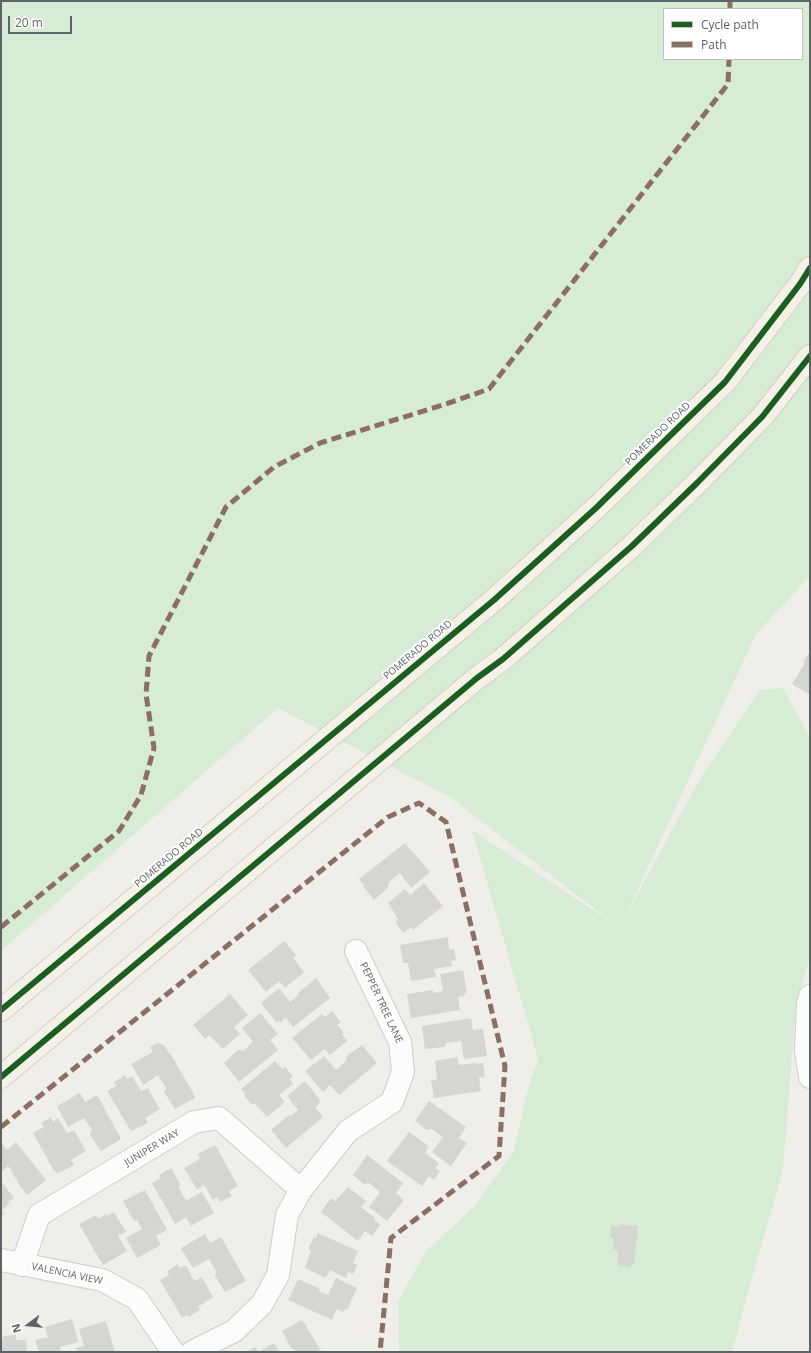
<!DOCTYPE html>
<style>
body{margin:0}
#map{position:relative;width:811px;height:1353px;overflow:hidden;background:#efeee9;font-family:"Open Sans",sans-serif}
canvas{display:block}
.frame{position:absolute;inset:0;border:2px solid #5e6368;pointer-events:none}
.legend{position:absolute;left:663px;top:8px;width:140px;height:52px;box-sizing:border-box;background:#fff;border:1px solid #bfc1c3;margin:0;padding:5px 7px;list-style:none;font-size:12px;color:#5e6368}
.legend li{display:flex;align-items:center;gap:8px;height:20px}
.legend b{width:20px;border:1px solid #bfc1c3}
.north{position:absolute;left:8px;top:1305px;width:40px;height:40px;-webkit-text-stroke:3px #fff;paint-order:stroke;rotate:254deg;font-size:11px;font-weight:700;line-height:16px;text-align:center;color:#5e6368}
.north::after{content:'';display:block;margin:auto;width:14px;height:18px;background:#5e6368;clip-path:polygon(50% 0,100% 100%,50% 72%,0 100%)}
.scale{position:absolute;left:8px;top:16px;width:64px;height:18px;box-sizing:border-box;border:2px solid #5e6368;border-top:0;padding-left:5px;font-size:12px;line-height:14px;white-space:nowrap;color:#5e6368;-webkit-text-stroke:3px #fff;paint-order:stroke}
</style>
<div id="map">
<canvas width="811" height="1353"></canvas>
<div class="frame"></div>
<ul class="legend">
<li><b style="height:5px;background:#1b5e20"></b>Cycle path</li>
<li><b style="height:5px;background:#8d6e63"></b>Path</li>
</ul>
<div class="north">N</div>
<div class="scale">20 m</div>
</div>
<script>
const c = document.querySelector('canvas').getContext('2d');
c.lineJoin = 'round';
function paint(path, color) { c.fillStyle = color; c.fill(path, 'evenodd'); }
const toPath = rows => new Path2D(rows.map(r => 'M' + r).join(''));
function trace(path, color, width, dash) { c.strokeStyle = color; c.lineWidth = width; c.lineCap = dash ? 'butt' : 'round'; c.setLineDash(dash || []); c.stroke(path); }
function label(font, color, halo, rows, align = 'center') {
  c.font = font + ' "Open Sans",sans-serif'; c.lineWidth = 4; c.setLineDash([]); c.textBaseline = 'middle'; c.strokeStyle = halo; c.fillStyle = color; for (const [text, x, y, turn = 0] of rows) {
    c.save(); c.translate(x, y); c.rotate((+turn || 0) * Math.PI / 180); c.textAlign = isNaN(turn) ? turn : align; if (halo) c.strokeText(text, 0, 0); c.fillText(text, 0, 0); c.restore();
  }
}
const green = toPath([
 [1,1,810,1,810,576,756,634,624,919,701,777,760,690,783,688,810,738,810,957,796,1003,783,1170,746,1299,732,1352,399,1352,398,1301,427,1250,474,1207,514,1151,525,1100,538,1058,472,830,613,923,450,797,278,708,1,951],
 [664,9,802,9,802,59,664,59]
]);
const building = toPath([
 [810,651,810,695,792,684,805,663,803,662],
 [405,843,430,872,411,888,400,873,389,882,388,888,374,900,363,886,364,885,359,879],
 [424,883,443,906,413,930,411,927,403,933,395,922,398,919,388,903,405,889,410,895],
 [448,937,449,950,454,949,456,960,451,961,452,966,434,969,436,977,411,981,408,963,403,963,400,945],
 [284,941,297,956,293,958,304,972,285,988,279,981,266,992,248,970],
 [463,970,467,993,464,993,465,996,458,997,460,1010,411,1018,407,994,433,990,433,993,443,991,440,974],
 [316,978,330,998,293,1027,286,1018,280,1023,278,1021,276,1022,261,1003,279,988,290,1002,299,995,297,994],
 [230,994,248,1015,234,1027,240,1034,223,1049,209,1035,205,1039,193,1025],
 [332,1011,341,1022,337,1025,344,1033,342,1034,347,1041,330,1055,325,1049,311,1060,292,1038,322,1014,325,1017],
 [260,1013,278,1034,270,1040,278,1050,239,1082,224,1063,238,1050,243,1051,253,1042,242,1028],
 [471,1018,473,1030,483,1029,487,1056,464,1059,461,1041,447,1043,444,1047,425,1049,422,1026],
 [158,1043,165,1046,169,1054,170,1053,193,1093,195,1098,175,1109,164,1092,166,1088,158,1075,143,1085,131,1064,153,1052,150,1047],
 [362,1045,377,1063,339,1095,330,1085,323,1092,305,1071,324,1056,336,1070,346,1061,347,1056],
 [457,1057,459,1065,477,1063,477,1064,483,1063,485,1077,479,1078,481,1091,434,1098,431,1080,437,1080,435,1061],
 [275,1061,282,1069,285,1067,293,1076,290,1079,293,1084,279,1095,285,1102,267,1117,254,1103,252,1105,244,1095,245,1093,241,1089],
 [125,1075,127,1079,132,1076,141,1091,148,1088,160,1109,145,1118,148,1123,131,1131,107,1091,116,1086,114,1082],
 [305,1081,320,1100,319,1101,320,1103,315,1107,323,1117,286,1148,271,1130,289,1115,291,1116,298,1110,287,1096],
 [80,1093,85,1102,97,1095,121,1139,101,1151,90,1135,92,1130,84,1118,68,1127,57,1106],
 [429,1101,466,1127,459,1138,467,1143,451,1166,432,1152,443,1137,431,1129,427,1130,415,1121],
 [51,1117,53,1122,58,1118,67,1133,74,1130,86,1151,71,1160,74,1165,57,1174,55,1170,54,1171,33,1133,44,1127,41,1123],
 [409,1132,429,1146,425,1153,439,1163,435,1168,440,1171,434,1180,429,1176,422,1186,387,1161],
 [16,1142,46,1180,27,1195,17,1182,18,1181,13,1175,14,1174,8,1166,1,1172,1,1145,2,1144,7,1150],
 [215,1145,238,1186,229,1191,232,1196,220,1202,218,1197,213,1200,204,1185,197,1190,184,1168,200,1159,198,1154],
 [367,1155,403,1183,396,1193,404,1200,387,1221,369,1207,380,1192,369,1183,364,1184,353,1175],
 [171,1168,180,1184,179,1188,186,1201,202,1192,214,1213,191,1226,186,1217,175,1224,152,1183,161,1178,159,1175],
 [1,1181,14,1198,8,1202,9,1204,1,1211,4,1214,1,1216],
 [348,1187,366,1201,361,1207,375,1218,374,1219,376,1222,380,1225,372,1236,365,1231,358,1241,321,1212,331,1198,335,1201],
 [145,1190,167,1230,156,1236,161,1245,137,1258,126,1238,142,1229,137,1220,134,1221,123,1201],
 [114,1212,126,1232,118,1236,127,1251,103,1265,79,1224,96,1215,98,1219,106,1214,107,1216],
 [620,1225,638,1226,634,1264,631,1264,631,1267,618,1266,618,1251,613,1250,614,1238,610,1238,611,1226,619,1227],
 [318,1233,358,1251,353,1263,357,1265,353,1274,348,1272,346,1278,330,1270,326,1278,305,1268,311,1250,308,1249,314,1237,316,1238],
 [205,1234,210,1243,221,1237,246,1281,225,1292,215,1276,216,1271,209,1259,193,1268,181,1248],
 [178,1264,180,1268,186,1265,194,1281,202,1277,213,1297,198,1307,200,1310,188,1317,187,1315,182,1318,160,1280,169,1275,167,1271],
 [336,1278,357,1288,347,1310,345,1309,344,1312,337,1309,332,1320,288,1300,298,1279,320,1289,319,1291,328,1295],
 [72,1319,78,1342,60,1347,61,1352,39,1352,35,1340,48,1337,45,1327],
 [302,1320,304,1323,322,1352,296,1352,295,1350,291,1348,282,1331],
 [106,1321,115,1352,77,1352,76,1348,84,1346,79,1329],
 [16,1335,16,1340,26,1340,27,1352,1,1352,1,1341,3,1340,3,1336],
 [274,1343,279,1352,258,1352],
 [255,1347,258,1352,247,1352]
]);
const minor = toPath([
 [810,996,808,1003,806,1051,810,1077],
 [1,1260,102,1280,137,1299,173,1352],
 [22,1265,39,1215,194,1122,219,1118,301,1190],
 [192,1352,234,1331,262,1304,278,1275,287,1215,301,1190,348,1131,392,1102,403,1072,400,1042,356,951]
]);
const major = toPath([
 [1,1010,494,600,596,508,725,382,800,284,810,268],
 [1,1077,477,678,503,659,632,546,697,483,762,417,810,356]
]);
const quiet = toPath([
 [730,9,730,1],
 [1,927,119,831,141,795,154,748,146,694,149,656,226,507,274,467,320,443,443,405,489,389,728,84,729,59],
 [1,1127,388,817,419,803,446,822,505,1066,499,1156,391,1238,380,1352]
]);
const cycleway = toPath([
 [1,1010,494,600,596,508,725,382,800,284,810,268],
 [1,1077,477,678,503,659,632,546,697,483,762,417,810,356]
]);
const streetNames = [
 ["POMERADO ROAD",658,434,-44],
 ["POMERADO ROAD",418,650,-40],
 ["POMERADO ROAD",169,858,-40],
 ["PEPPER TREE LANE",381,1003,65],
 ["JUNIPER WAY",152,1148,-31],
 ["VALENCIA VIEW",67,1274,12]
];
paint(green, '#d7ecd4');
paint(building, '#d5d5d2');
trace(minor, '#cccccb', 24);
trace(major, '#d8cfb6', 24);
trace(minor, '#fdfcfc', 22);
trace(major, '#f4f1e9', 22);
trace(quiet, '#8d6e63', 5, [10, 5]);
trace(cycleway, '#1b5e20', 6);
label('10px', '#5e6368', '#fff', streetNames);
</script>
